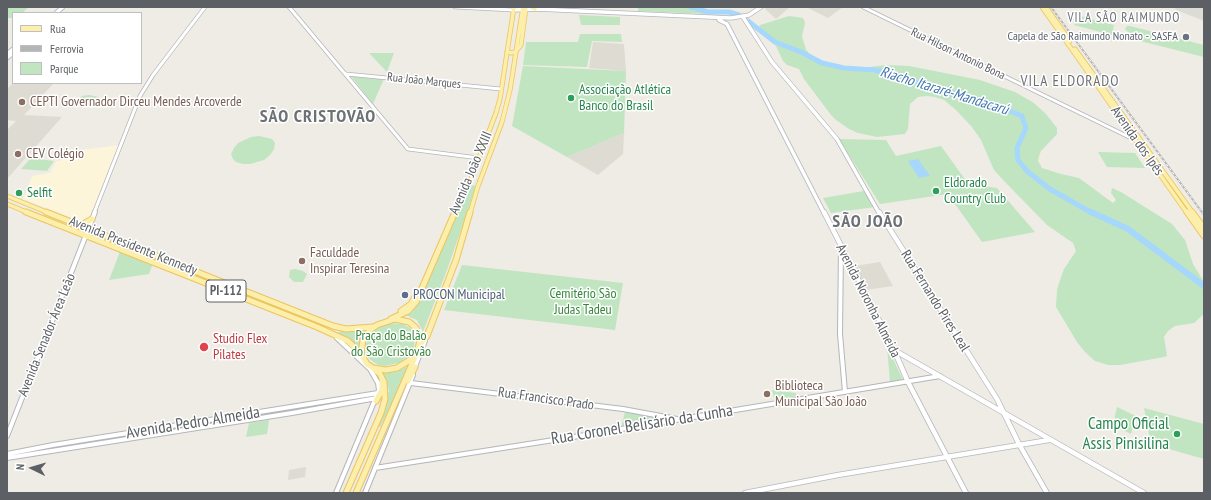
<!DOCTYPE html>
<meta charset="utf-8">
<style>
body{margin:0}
#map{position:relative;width:1211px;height:500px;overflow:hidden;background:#eeece4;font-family:"PT Sans Narrow",sans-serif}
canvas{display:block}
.frame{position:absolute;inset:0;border:8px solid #5c6064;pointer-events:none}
.legend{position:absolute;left:12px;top:12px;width:130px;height:72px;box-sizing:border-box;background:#fff;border:1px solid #bebfc1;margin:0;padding:5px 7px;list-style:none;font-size:12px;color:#5c6064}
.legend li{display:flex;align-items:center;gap:8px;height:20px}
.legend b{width:20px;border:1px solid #bebfc1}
.north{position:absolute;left:12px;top:448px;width:40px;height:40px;-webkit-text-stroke:3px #fff;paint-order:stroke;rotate:275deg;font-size:11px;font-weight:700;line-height:16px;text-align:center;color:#5c6064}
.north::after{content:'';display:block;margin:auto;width:14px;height:18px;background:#5c6064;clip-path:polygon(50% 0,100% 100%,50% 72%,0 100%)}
</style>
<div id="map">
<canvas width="1211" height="500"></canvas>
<div class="frame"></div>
<ul class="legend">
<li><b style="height:5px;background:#fcefab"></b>Rua</li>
<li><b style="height:5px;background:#b4b5b5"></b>Ferrovia</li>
<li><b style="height:11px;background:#c1e5c1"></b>Parque</li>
</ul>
<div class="north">N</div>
</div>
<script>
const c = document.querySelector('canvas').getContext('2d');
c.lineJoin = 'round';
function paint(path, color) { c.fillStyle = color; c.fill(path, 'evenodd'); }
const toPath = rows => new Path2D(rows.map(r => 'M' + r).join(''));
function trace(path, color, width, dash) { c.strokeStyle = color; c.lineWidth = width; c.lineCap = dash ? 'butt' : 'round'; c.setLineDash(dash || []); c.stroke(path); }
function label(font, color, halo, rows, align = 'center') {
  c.font = font + ' "PT Sans Narrow",sans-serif'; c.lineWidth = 3; c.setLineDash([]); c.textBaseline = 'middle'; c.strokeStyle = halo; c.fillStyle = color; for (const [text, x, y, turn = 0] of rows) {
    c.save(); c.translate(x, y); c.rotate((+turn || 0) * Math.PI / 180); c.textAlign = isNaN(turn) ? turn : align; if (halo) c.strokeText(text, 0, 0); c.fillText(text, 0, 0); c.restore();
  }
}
const commercial = toPath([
 [119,145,91,218,83,222,23,199,32,176,50,173,56,161,62,160,67,152]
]);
const industrial = toPath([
 [1179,7,1202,7,1204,9,1204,21,1174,9]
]);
const education = toPath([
 [767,7,790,7,776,19,765,9],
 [806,7,843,7,828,18],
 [593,42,624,44,626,71,589,68],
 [13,83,54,83,24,115,62,117,7,179,7,130,16,121,7,120,7,89],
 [624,133,623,154,598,175,567,157],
 [880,262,893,286,866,290,855,266],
 [306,467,305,477,288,480,289,470]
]);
const green = toPath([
 [7,7,29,7,22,13,13,13,13,18,7,18],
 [638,7,686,7,708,14,638,11],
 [579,15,620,17,620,25,581,25],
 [1077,15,1114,25,1112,35,1074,25],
 [789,16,803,18,805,23,802,36,806,50,816,60,830,67,847,70,886,65,909,66,980,80,1015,92,1034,103,1046,114,1057,128,1057,134,1041,151,1039,156,1038,161,1042,168,1061,174,1079,178,1113,203,1116,200,1111,193,1112,188,1121,192,1172,224,1185,240,1193,264,1204,282,1204,314,1194,323,1175,326,1168,331,1164,337,1167,356,1164,357,1120,365,1108,365,1095,361,1085,352,1077,342,1056,307,1057,290,1059,283,1064,269,1076,251,1073,243,1047,225,1006,183,994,170,981,140,972,127,956,110,944,100,935,97,926,96,918,97,910,104,908,129,905,134,877,137,858,133,849,129,836,120,831,115,804,79,799,69,787,65,783,61,776,46,759,28,760,25],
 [1127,26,1130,26,1204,45,1204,57,1136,40,1132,34,1127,31,1125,29],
 [580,34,621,34,622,42,592,41,587,67,523,65,526,42,578,42],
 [369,53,394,53,387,72],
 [523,66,626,71,624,133,567,157,512,126],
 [351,76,384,79,373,104,369,99],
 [89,95,99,97,91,106,76,102,82,96],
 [259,136,272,139,275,143,274,149,270,155,264,160,250,164,243,164,236,162,233,159,231,154,234,148,238,143,251,137],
 [839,139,886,140,896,156,941,146,964,178,976,185,997,188,1035,232,982,242,948,194,880,204],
 [1098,152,1135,153,1145,168,1107,167],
 [31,158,54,161,47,171,21,169],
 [471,185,476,186,475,190,447,270,423,332,417,320,405,315,412,312,421,299,445,240],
 [864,191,875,207,831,213,823,198],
 [121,249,153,263,149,274,109,280],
 [462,265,623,283,615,330,444,310],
 [295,269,303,271,307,274,303,282,294,282,289,277,290,270],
 [389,323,403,324,413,330,415,336,414,348,411,354,399,363,385,366,378,365,368,358,365,346,371,334,376,329],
 [367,330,359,346,342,336,338,332],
 [887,346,903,380,890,382],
 [410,365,402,385,380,427,378,426,383,413,389,390,383,373,396,372],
 [772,390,796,393,796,399,775,402],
 [1117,407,1136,416,1131,434,1113,425],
 [1144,408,1204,424,1204,459,1151,444],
 [625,412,663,419,621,428],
 [269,420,267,434,246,437,249,423]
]);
const water = toPath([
 [918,159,930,176,919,178,908,161]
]);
const riverFar1 = toPath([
 [691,7,708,12,729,12,739,15],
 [748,21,775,42,801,52,822,63,844,68,875,70,908,79,948,93,993,104,1022,116,1026,128,1017,148,1018,160,1028,172,1050,189,1092,213]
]);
const river = toPath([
 [1091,212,1128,229,1204,286]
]);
const tertiaryFar1 = toPath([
 [289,7,408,149,479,158],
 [455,7,513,10],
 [863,7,1135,140],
 [346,74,501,89],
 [94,213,140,96,153,75,205,7]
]);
const tertiary = toPath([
 [841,247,840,334,845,392],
 [414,369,425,341],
 [411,383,623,409,677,419],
 [7,436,95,212],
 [7,454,53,445,378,393],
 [7,458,292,413,377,398],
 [375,468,573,437,940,376],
 [336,493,379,390,378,383,370,369,337,338],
 [365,493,413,375]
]);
const secondaryFar1 = toPath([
 [513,10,537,9,731,18,749,15,761,7],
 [56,13,63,7],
 [743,17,772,62,837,139,879,213],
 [719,20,727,24,824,213],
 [7,54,13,49],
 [7,58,13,53]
]);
const secondary = toPath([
 [824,212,894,350,908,382,966,493],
 [879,212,997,399,1019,444,1047,493],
 [894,350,1144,493],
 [745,493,838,475,1049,440]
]);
const primaryFar1 = toPath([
 [531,7,535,9],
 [1042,7,1187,213],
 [1046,7,1070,41],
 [1075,49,1193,213],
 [507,51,511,53,515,52,521,45,526,7],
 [7,196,49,213],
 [7,204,29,213],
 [455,213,472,176,496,113,500,99,514,7],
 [470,213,478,186,502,122,510,90,523,7]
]);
const primary = toPath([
 [26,212,317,327,348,341,361,354],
 [46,212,333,326,346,329,373,327],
 [1187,212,1204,236],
 [1192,212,1204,228],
 [80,226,92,219],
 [401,311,411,304,418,292],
 [391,319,408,311,416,302,455,212],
 [395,319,409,322,416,328,420,340,418,349,410,360,397,368,386,370,373,368,367,364,361,354,363,340,370,330,377,325,395,319],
 [419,346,427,336,456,260,470,212],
 [408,381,415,367],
 [376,401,382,390,382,381],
 [346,493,381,413,385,399,384,382,380,374,374,369],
 [356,493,415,357]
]);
const rail = toPath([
 [1051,7,1204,215]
]);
const markers = [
 [1186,37,4,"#6b7280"],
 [571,98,4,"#2e9e5b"],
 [22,102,4,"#8d6e63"],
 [18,154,4,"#8d6e63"],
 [936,191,4,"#2e9e5b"],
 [19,193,4,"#2e9e5b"],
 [302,261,4,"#8d6e63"],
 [405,295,4,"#5c6f8a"],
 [204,347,5,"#e0444e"],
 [767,394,4,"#8d6e63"],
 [1177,434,4,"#2e9e5b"]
];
const farWorshipnames = [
 ["Capela de São Raimundo Nonato - SASFA",1178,37]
];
const farStreetnames = [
 ["Rua Hilson Antonio Bona",958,54,26],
 ["Rua João Marques",424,81,6]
];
const farNeighbourhoodnames = [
 ["VILA SÃO RAIMUNDO",1124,18]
];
const shields = [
 [226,291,40]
];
const shieldNames = [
 ["PI-112",226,291]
];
const leisureNames = [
 ["Associação Atlética",579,90],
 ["Banco do Brasil",579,106],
 ["Eldorado",944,183],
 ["Country Club",944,199],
 ["Selfit",27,193]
];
const educationNames = [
 ["CEPTI Governador Dirceu Mendes Arcoverde",30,102],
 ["CEV Colégio",26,154],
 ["Faculdade",310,253],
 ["Inspirar Teresina",310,269],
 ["Biblioteca",775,386],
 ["Municipal São João",775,402]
];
const streetNames = [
 ["Avenida dos Ipês",1137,141,55],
 ["Avenida João XXIII",471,173,-67],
 ["Avenida Presidente Kennedy",133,246,22],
 ["Avenida Noronha Almeida",868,301,63],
 ["Rua Fernando Pires Leal",935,301,58],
 ["Avenida Senador Área Leão",47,335,-68],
 ["Rua Francisco Prado",546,399,8]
];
const parkNames = [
 ["Cemitério São",583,294],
 ["Judas Tadeu",583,310],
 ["Praça do Balão",391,336],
 ["do São Cristovão",391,352]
];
const serviceNames = [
 ["PROCON Municipal",413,295]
];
const healthNames = [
 ["Studio Flex",213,339],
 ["Pilates",213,355]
];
const neighbourhoodNames = [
 ["VILA ELDORADO",1070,82]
];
const waterNames = [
 ["Riacho Itararé-Mandacarú",944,91,17]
];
const nearStreetnames = [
 ["Avenida Pedro Almeida",193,423,-9],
 ["Rua Coronel Belisário da Cunha",642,425,-9]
];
const nearLeisurenames = [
 ["Campo Oficial",1169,424],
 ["Assis Pinisilina",1169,444]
];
const districtNames = [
 ["SÃO CRISTOVÃO",318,117],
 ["SÃO JOÃO",868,222]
];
paint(commercial, '#fdf5da');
paint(industrial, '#dddbd6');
paint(education, '#dedbd2');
paint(green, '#c1e5c1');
paint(water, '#a6d7fc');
trace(riverFar1, '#a6d7fc', 5);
trace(river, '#a6d7fc', 6);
trace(tertiaryFar1, '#b4b6bb', 4.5);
trace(tertiary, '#b4b6bb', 6);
trace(secondaryFar1, '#b5b8be', 5);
trace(secondary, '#b5b8be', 6);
trace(primaryFar1, '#edc45e', 5);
trace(primary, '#edc45e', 7);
trace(tertiaryFar1, '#fff', 3);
trace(tertiary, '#fff', 4);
trace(secondaryFar1, '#fff', 3.5);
trace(secondary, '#fff', 4.5);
trace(primaryFar1, '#fcefab', 3.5);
trace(primary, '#fcefab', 5);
trace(rail, '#b4b5b5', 2);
trace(rail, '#fff', 1, [2.5]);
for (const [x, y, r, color] of markers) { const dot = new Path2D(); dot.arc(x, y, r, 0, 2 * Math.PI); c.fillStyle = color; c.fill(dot); trace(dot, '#fff', 1.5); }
label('12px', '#5b616d', '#fff', farWorshipnames, 'right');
label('12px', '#5c6064', '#fff', farStreetnames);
c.letterSpacing = '1px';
label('13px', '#6d7176', '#fff', farNeighbourhoodnames);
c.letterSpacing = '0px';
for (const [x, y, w] of shields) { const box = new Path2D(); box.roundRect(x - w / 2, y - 11, w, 22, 3); c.fillStyle = '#fff'; c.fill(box); trace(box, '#5c6064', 1); }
label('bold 13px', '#5c6064', null, shieldNames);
label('14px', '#27864d', '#fff', leisureNames, 'left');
label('14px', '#785e54', '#fff', educationNames, 'left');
label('14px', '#5c6064', '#fff', streetNames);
label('14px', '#38863c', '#fff', parkNames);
label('14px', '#4e5e75', '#fff', serviceNames, 'left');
label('14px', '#be3a42', '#fff', healthNames, 'left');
c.letterSpacing = '1px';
label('15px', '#6d7176', '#fff', neighbourhoodNames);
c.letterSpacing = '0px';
label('italic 15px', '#4278ae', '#fff', waterNames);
label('17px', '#5c6064', '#fff', nearStreetnames);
label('17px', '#27864d', '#fff', nearLeisurenames, 'right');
c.letterSpacing = '1px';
label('bold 18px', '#6d7176', '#fff', districtNames);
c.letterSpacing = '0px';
</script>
